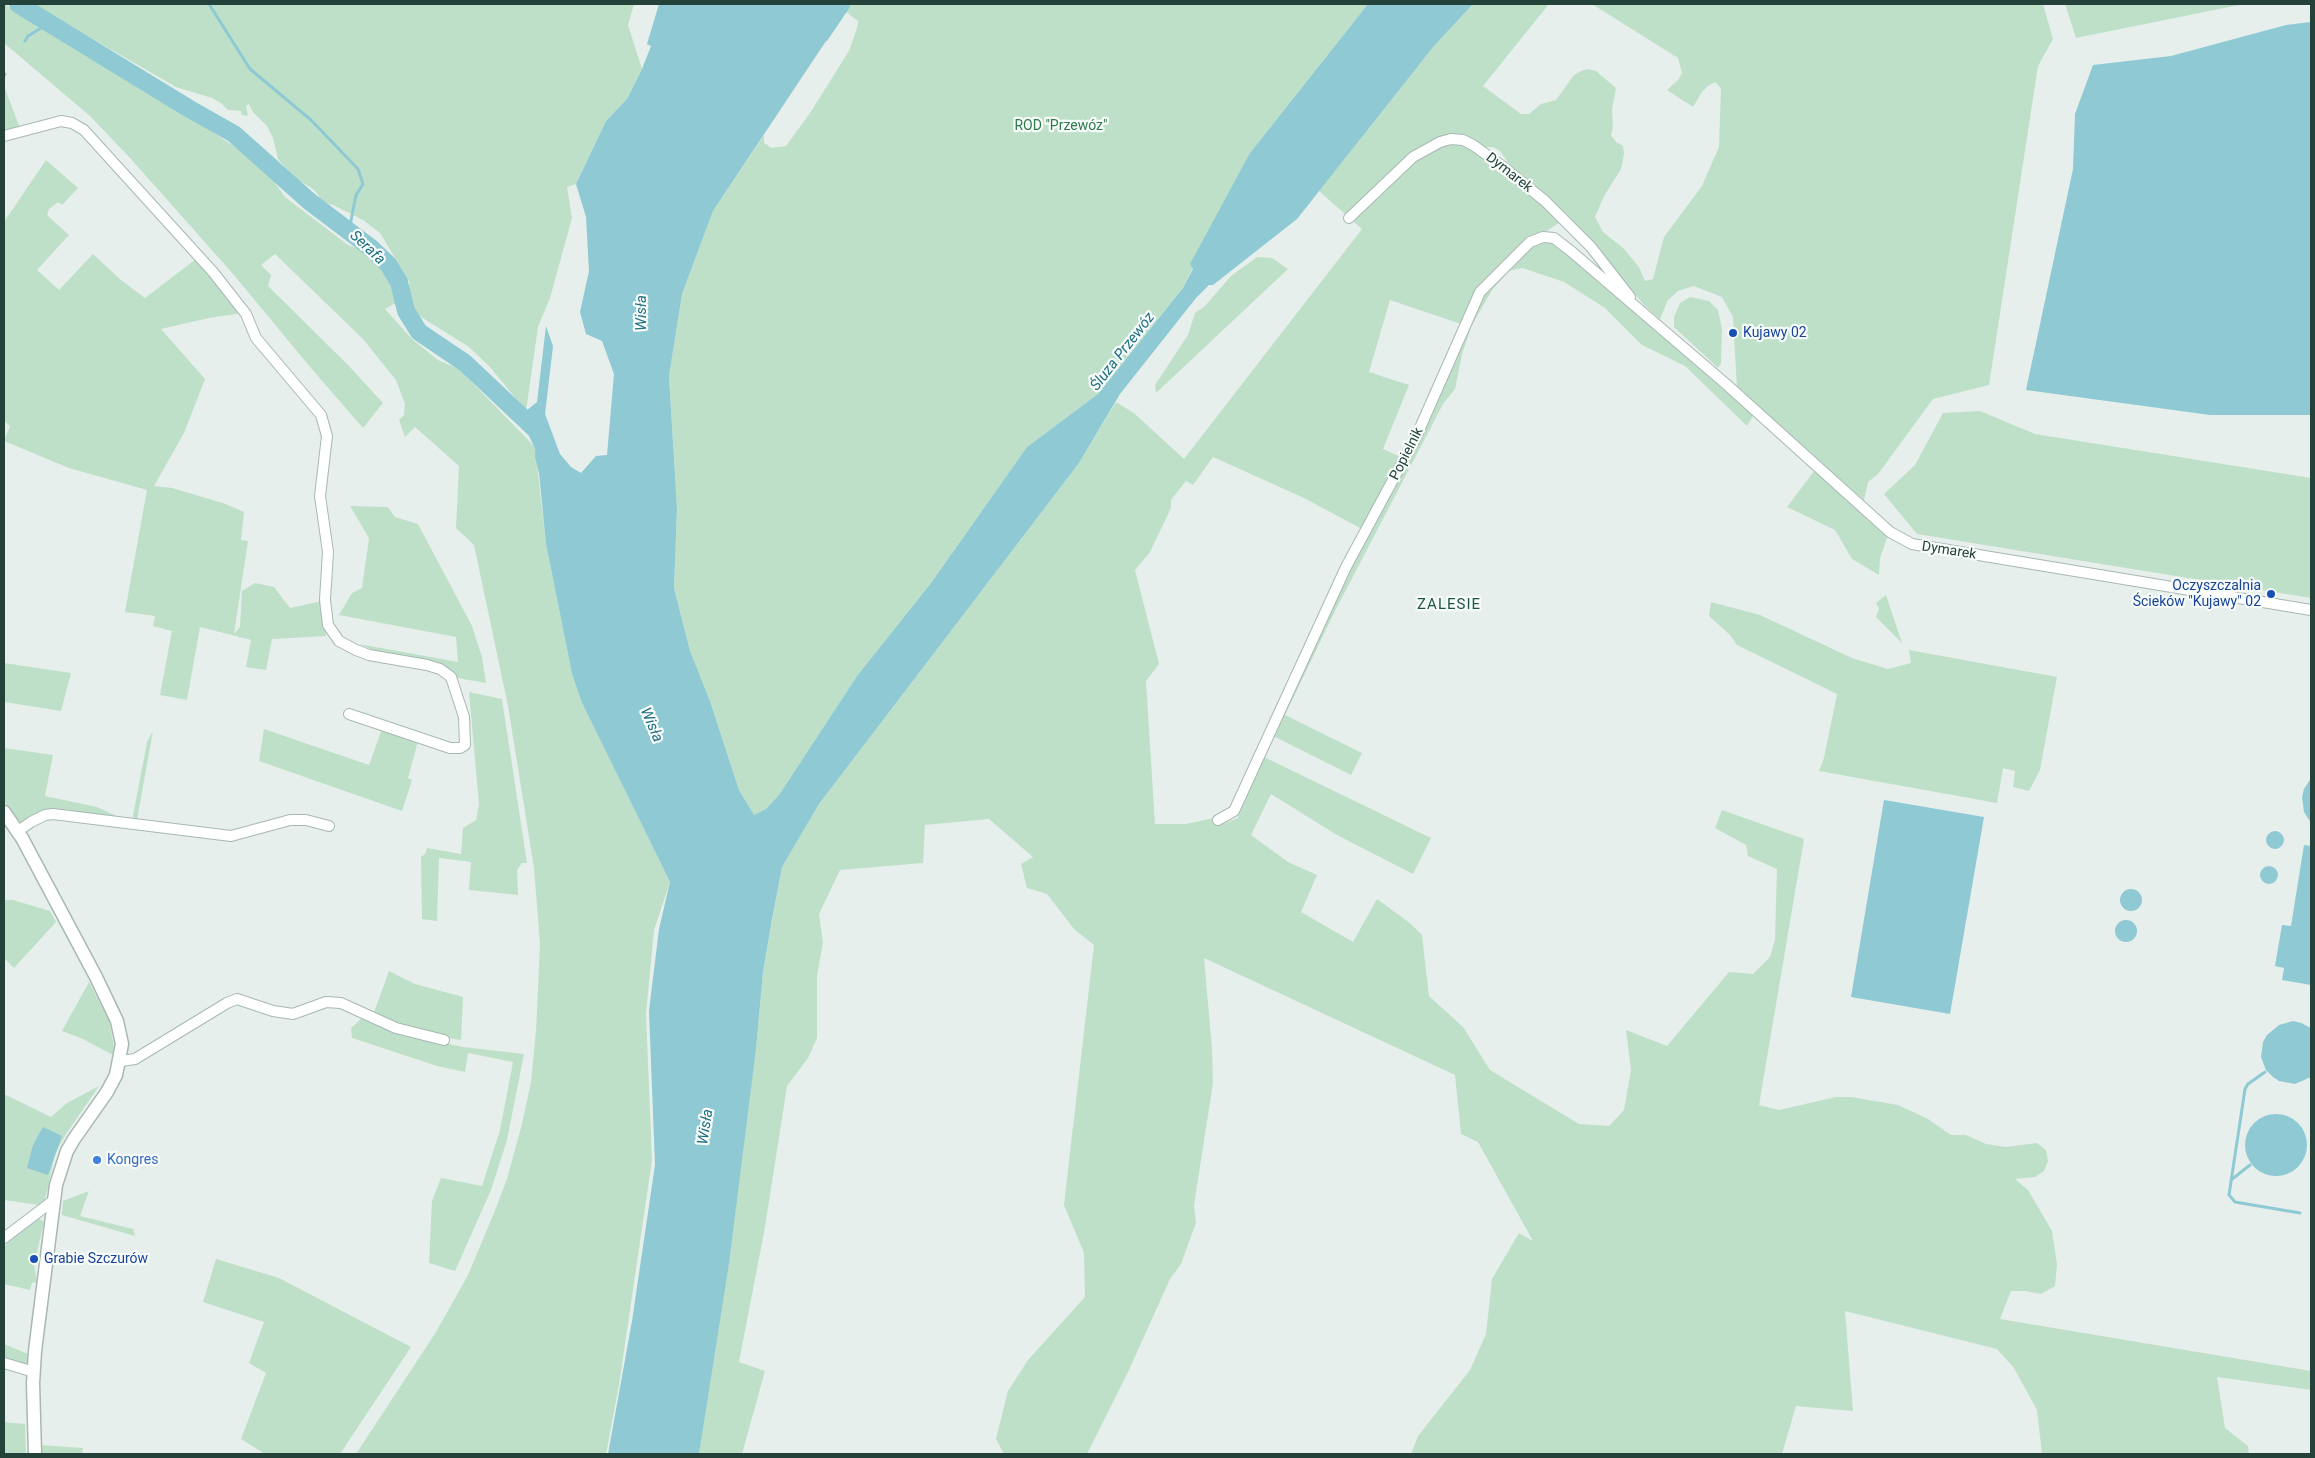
<!DOCTYPE html>
<meta charset="utf-8">
<style>
body{margin:0}
#map{position:relative;width:2315px;height:1458px;overflow:hidden;background:#e6efeb;font-family:Roboto,sans-serif}
canvas{display:block}
.frame{position:absolute;inset:0;border:5px solid #24423a;pointer-events:none}
</style>
<div id="map">
<canvas width="2315" height="1458"></canvas>
<div class="frame"></div>
</div>
<script>
const c = document.querySelector('canvas').getContext('2d');
c.lineJoin = 'round';
function paint(path, color) { c.fillStyle = color; c.fill(path, 'evenodd'); }
const toPath = rows => new Path2D(rows.map(r => 'M' + r).join(''));
function trace(path, color, width, dash) { c.strokeStyle = color; c.lineWidth = width; c.lineCap = dash ? 'butt' : 'round'; c.setLineDash(dash || []); c.stroke(path); }
function label(font, color, halo, rows, align = 'center') {
  c.font = font + ' Roboto,sans-serif'; c.lineWidth = 4.5; c.setLineDash([]); c.textBaseline = 'middle'; c.strokeStyle = halo; c.fillStyle = color; for (const [text, x, y, turn = 0] of rows) {
    c.save(); c.translate(x, y); c.rotate((+turn || 0) * Math.PI / 180); c.textAlign = isNaN(turn) ? turn : align; if (halo) c.strokeText(text, 0, 0); c.fillText(text, 0, 0); c.restore();
  }
}
const green = toPath([
 [4,4,179,109,263,166,285,197,348,245,374,255,385,268,400,299,405,296,410,283,380,233,363,220,333,205,319,201,319,196,313,189,298,180,284,166,278,159,273,138,267,126,253,112,249,104,246,106,248,116,242,115,241,111,228,110,221,103,212,98,176,87,32,4,634,4,628,25,642,69,627,99,606,121,576,184,567,187,572,218,550,298,538,327,526,411,490,367,469,347,421,317,412,314,404,316,394,304,385,309,413,340,438,360,459,369,535,447,546,544,572,674,582,703,670,882,654,930,646,1014,652,1160,619,1385,606,1454,356,1454,436,1332,468,1275,494,1213,507,1179,522,1124,531,1082,536,1031,540,944,534,868,508,706,474,545,456,528,459,466,415,427,405,437,399,420,404,415,405,404,396,380,363,339,275,254,261,265,271,275,268,286,348,365,383,403,363,428,310,367,234,275,131,159,90,116,4,43],
 [849,4,1368,4,1250,153,1183,288,1098,394,1027,447,931,583,857,676,779,795,766,809,754,816,739,790,710,701,690,651,674,588,677,509,669,376,682,294,713,211,764,135,764,143,772,148,786,146,810,113,849,51,857,28,858,21,846,12],
 [1473,4,1549,4,1483,86,1521,114,1529,114,1541,104,1556,100,1574,75,1581,71,1588,69,1596,71,1616,88,1612,110,1613,127,1611,135,1616,142,1623,146,1624,154,1621,169,1604,196,1595,217,1603,232,1623,248,1639,267,1645,281,1653,279,1664,237,1702,186,1719,147,1721,88,1715,82,1708,86,1702,92,1693,107,1667,90,1678,80,1682,73,1678,58,1592,4,2043,4,2053,39,2038,66,1989,385,1933,399,1878,474,1868,482,1864,500,1737,389,1733,317,1722,297,1694,286,1678,291,1668,300,1660,319,1645,306,1567,214,1553,205,1510,165,1500,151,1493,147,1485,147,1481,156,1562,221,1509,255,1510,263,1538,241,1551,241,1754,414,1747,426,1685,366,1642,345,1605,308,1564,282,1522,268,1509,271,1492,290,1472,325,1462,354,1455,389,1443,404,1336,609,1285,715,1362,753,1351,775,1271,735,1358,550,1414,448,1461,324,1390,300,1369,372,1409,385,1383,449,1403,458,1362,529,1304,498,1213,457,1193,485,1186,481,1171,500,1171,508,1150,552,1135,570,1159,664,1146,681,1155,824,1186,824,1214,818,1218,826,1238,818,1239,807,1262,756,1431,838,1413,874,1337,835,1271,794,1251,835,1288,862,1317,875,1301,912,1353,942,1377,899,1411,924,1422,935,1429,996,1463,1027,1490,1070,1579,1124,1609,1126,1624,1110,1631,1070,1626,1030,1667,1046,1729,972,1753,974,1770,957,1775,940,1777,869,1748,856,1746,845,1715,828,1722,810,1804,839,1759,1105,1779,1110,1836,1097,1851,1097,1898,1105,1928,1119,1951,1135,1966,1135,1986,1144,2006,1147,2037,1143,2046,1150,2048,1161,2044,1171,2035,1177,2015,1179,2028,1190,2052,1231,2057,1264,2055,1286,2041,1294,2026,1291,2011,1291,2000,1319,2311,1371,2311,1390,2217,1377,2225,1428,2248,1446,2249,1454,2042,1454,2037,1410,2014,1368,1997,1349,1845,1311,1853,1411,1796,1406,1782,1454,1411,1454,1418,1436,1470,1370,1486,1334,1492,1279,1519,1233,1533,1241,1478,1142,1461,1134,1455,1075,1204,958,1212,1048,1213,1083,1194,1205,1196,1223,1181,1264,1170,1279,1129,1370,1087,1454,1004,1454,996,1439,1008,1391,1028,1360,1085,1297,1084,1253,1064,1205,1094,945,1074,929,1047,894,1027,888,1021,864,1033,857,989,819,925,825,923,863,840,870,819,914,823,942,817,976,817,1038,808,1058,787,1086,765,1227,739,1362,765,1371,742,1454,699,1454,756,1049,763,972,782,867,819,804,1079,463,1116,402,1135,414,1184,459,1362,229,1319,191,1434,46],
 [2065,4,2244,4,2076,38],
 [4,86,20,128,4,132],
 [46,160,78,188,62,205,58,202,49,209,47,215,69,235,37,270,59,290,93,254,121,280,145,298,196,259,242,313,209,318,161,329,205,379,184,433,154,486,172,488,223,503,244,512,241,540,248,541,234,634,240,627,242,591,255,583,274,587,290,608,322,601,326,636,272,639,266,670,246,667,251,640,200,627,187,700,160,695,172,631,153,626,155,616,125,612,147,490,69,468,4,441,10,426,4,421,4,222],
 [1257,257,1272,258,1288,269,1156,393,1155,385,1188,335,1195,313,1205,306,1231,276],
 [1690,297,1709,301,1718,310,1722,329,1721,363,1718,368,1674,327,1674,317,1680,303],
 [1980,411,2035,434,2311,478,2311,598,1917,534,1884,494,1915,465,1943,413],
 [1814,471,1885,531,1887,538,1880,558,1879,575,1852,559,1835,530,1787,507],
 [350,506,388,507,395,517,418,524,472,626,482,657,486,683,458,678,442,666,378,652,359,644,458,662,456,637,339,615,352,593,362,588,369,538],
 [1886,595,1902,643,1876,617,1879,608,1876,603],
 [1711,602,1760,615,1852,658,1888,669,1911,663,1909,650,2057,677,2040,770,2029,791,2013,787,2015,771,2003,768,1997,803,1819,771,1824,758,1837,694,1737,645,1730,635,1709,616],
 [4,663,71,673,61,711,4,702],
 [469,692,502,699,527,863,522,863,517,870,518,895,469,890,471,862,439,858,437,921,422,919,421,857,425,854,427,848,461,854,463,828,476,820,479,804],
 [264,729,369,765,382,729,418,741,408,778,412,780,402,811,259,761],
 [153,731,137,820,132,821,147,742],
 [4,748,53,755,45,796,97,807,125,820,45,810,20,822,4,801],
 [4,900,13,900,50,911,56,922,14,968,4,958],
 [389,971,415,984,463,997,461,1040,429,1035,373,1015],
 [89,982,109,1021,114,1046,113,1055,83,1039,62,1031],
 [361,1019,416,1037,463,1047,524,1054,507,1140,491,1190,455,1271,429,1263,432,1201,441,1178,482,1186,500,1130,513,1062,468,1053,465,1072,437,1066,352,1038,351,1028],
 [99,1086,66,1134,55,1154,45,1200,39,1205,4,1200,4,1094,51,1117,67,1103],
 [89,1191,80,1216,133,1229,135,1236,62,1215,63,1201],
 [38,1218,44,1222,34,1265,37,1282,32,1283,30,1290,4,1284,4,1247,16,1233],
 [216,1259,279,1278,411,1347,340,1454,265,1454,241,1439,266,1373,249,1363,264,1322,203,1302],
 [4,1344,28,1354,27,1365,4,1359],
 [4,1422,25,1424,26,1454,4,1454],
 [40,1445,83,1448,82,1454,40,1454]
]);
const water = toPath([
 [659,4,849,4,850,7,827,41,826,41,713,211,682,294,669,376,677,509,674,588,690,651,710,701,739,790,754,815,766,809,779,795,857,676,931,583,1027,447,1098,394,1183,288,1193,269,1190,264,1250,153,1368,4,1473,4,1434,46,1297,219,1213,285,1209,285,1196,298,1120,394,1079,463,819,804,782,867,772,920,763,972,756,1049,729,1263,699,1454,608,1454,632,1321,655,1165,649,1011,659,929,670,882,582,703,572,674,546,544,539,473,535,457,536,430,526,411,537,402,546,326,553,346,545,414,560,454,571,467,581,473,596,456,607,455,614,374,602,341,586,334,580,312,589,271,586,217,576,184,606,121,627,99,642,69,651,46,647,44],
 [2311,22,2311,415,2210,415,2026,390,2073,169,2075,114,2093,65,2171,56,2286,25],
 [2311,778,2311,823,2304,812,2302,797,2304,789],
 [1884,800,1984,817,1950,1014,1851,997],
 '2266 840a9 9 0 1 1 18 0a9 9 0 1 1-18 0Z',
 [2304,845,2311,846,2311,985,2282,980,2284,968,2275,966,2282,925,2291,926],
 '2260 875a9 9 0 1 1 18 0a9 9 0 1 1-18 0Z',
 '2120 900a11 11 0 1 1 22 0a11 11 0 1 1-22 0Z',
 '2115 931a11 11 0 1 1 22 0a11 11 0 1 1-22 0Z',
 [2293,1021,2301,1023,2311,1028,2311,1077,2295,1084,2279,1081,2273,1077,2266,1070,2261,1057,2263,1042,2267,1035,2279,1025],
 '2245 1145a31 31 0 1 1 62 0a31 31 0 1 1-62 0Z',
 [43,1127,62,1136,48,1175,27,1168,33,1145]
]);
const stream = toPath([
 [209,4,250,69,311,120,358,169,363,184,356,195,349,231],
 [25,41,28,36,49,23],
 [4,76,5,74],
 [2265,1072,2248,1084,2245,1089,2229,1195,2235,1202,2300,1213],
 [2231,1180,2250,1165]
]);
const river = toPath([
 [18,4,188,108,234,134,309,201,371,248,388,264,399,282,406,311,419,332,465,363,536,430,546,450]
]);
const minor = toPath([
 [4,136,61,121,72,123,84,130,213,272,246,314,256,338,321,415,327,436,320,496,328,552,325,600,328,625,339,641,356,650,369,655,427,665,440,669,451,677,464,717,465,745,460,748,450,748,349,714],
 [1349,218,1413,157,1440,142,1451,139,1463,140,1473,145,1502,166,1545,201,1591,247,1630,297],
 [1218,820,1234,811,1346,567,1416,437,1480,292,1530,242,1543,237,1554,238,1572,252,1726,384,1890,532,1912,544,2311,610],
 [18,831,31,822,45,815,53,814,231,836,290,820,306,820,329,826],
 [121,1061,135,1059,227,1003,237,999,273,1011,293,1014,326,1002,341,1003,396,1028,444,1040],
 [4,1238,54,1200],
 [4,1363,34,1372]
]);
const tertiary = toPath([
 [4,812,22,838,96,977,117,1021,122,1044,116,1075,107,1092,74,1139,67,1151,56,1185,35,1351,33,1383,35,1454]
]);
const markers = [
 [1733,333,5,"#1a4fb4"],
 [2271,594,5,"#1a4fb4"],
 [97,1160,5,"#3f7fe0"],
 [34,1259,5,"#1a4fb4"]
];
const parkNames = [
 ["ROD \"Przewóz\"",1061,126]
];
const streetNames = [
 ["Dymarek",1509,173,38],
 ["Popielnik",1407,454,-63],
 ["Dymarek",1949,551,9]
];
const transitNames = [
 ["Kujawy 02",1743,333],
 ["Oczyszczalnia",2261,586,"right"],
 ["Ścieków \"Kujawy\" 02",2261,602,"right"],
 ["Grabie Szczurów",44,1259]
];
const shopNames = [
 ["Kongres",107,1160]
];
const waterNames = [
 ["Serafa",367,248,43],
 ["Wisła",642,313,-90],
 ["Śluza Przewóz",1123,352,-52],
 ["Wisła",651,725,67],
 ["Wisła",706,1127,-81]
];
const neighbourhoodNames = [
 ["ZALESIE",1449,605]
];
paint(green, '#bfe0c8');
paint(water, '#8ec9d4');
trace(stream, '#8ec9d4', 3);
trace(river, '#8ec9d4', 18);
trace(minor, '#a8b8b2', 12);
trace(tertiary, '#a8b8b2', 15);
trace(minor, '#fff', 10);
trace(tertiary, '#fff', 12);
for (const [x, y, r, color] of markers) { const dot = new Path2D(); dot.arc(x, y, r, 0, 2 * Math.PI); c.fillStyle = color; c.fill(dot); trace(dot, '#f7fbf9', 2); }
label('14px', '#2d7a4b', '#f7fbf9', parkNames);
label('14px', '#24423a', '#f7fbf9', streetNames);
label('14px', '#164399', '#f7fbf9', transitNames, 'left');
label('14px', '#366cbe', '#f7fbf9', shopNames, 'left');
label('italic 15px', '#1c6f80', '#f7fbf9', waterNames);
c.letterSpacing = '1px';
label('15px', '#1f5548', '#f7fbf9', neighbourhoodNames);
c.letterSpacing = '0px';
</script>
